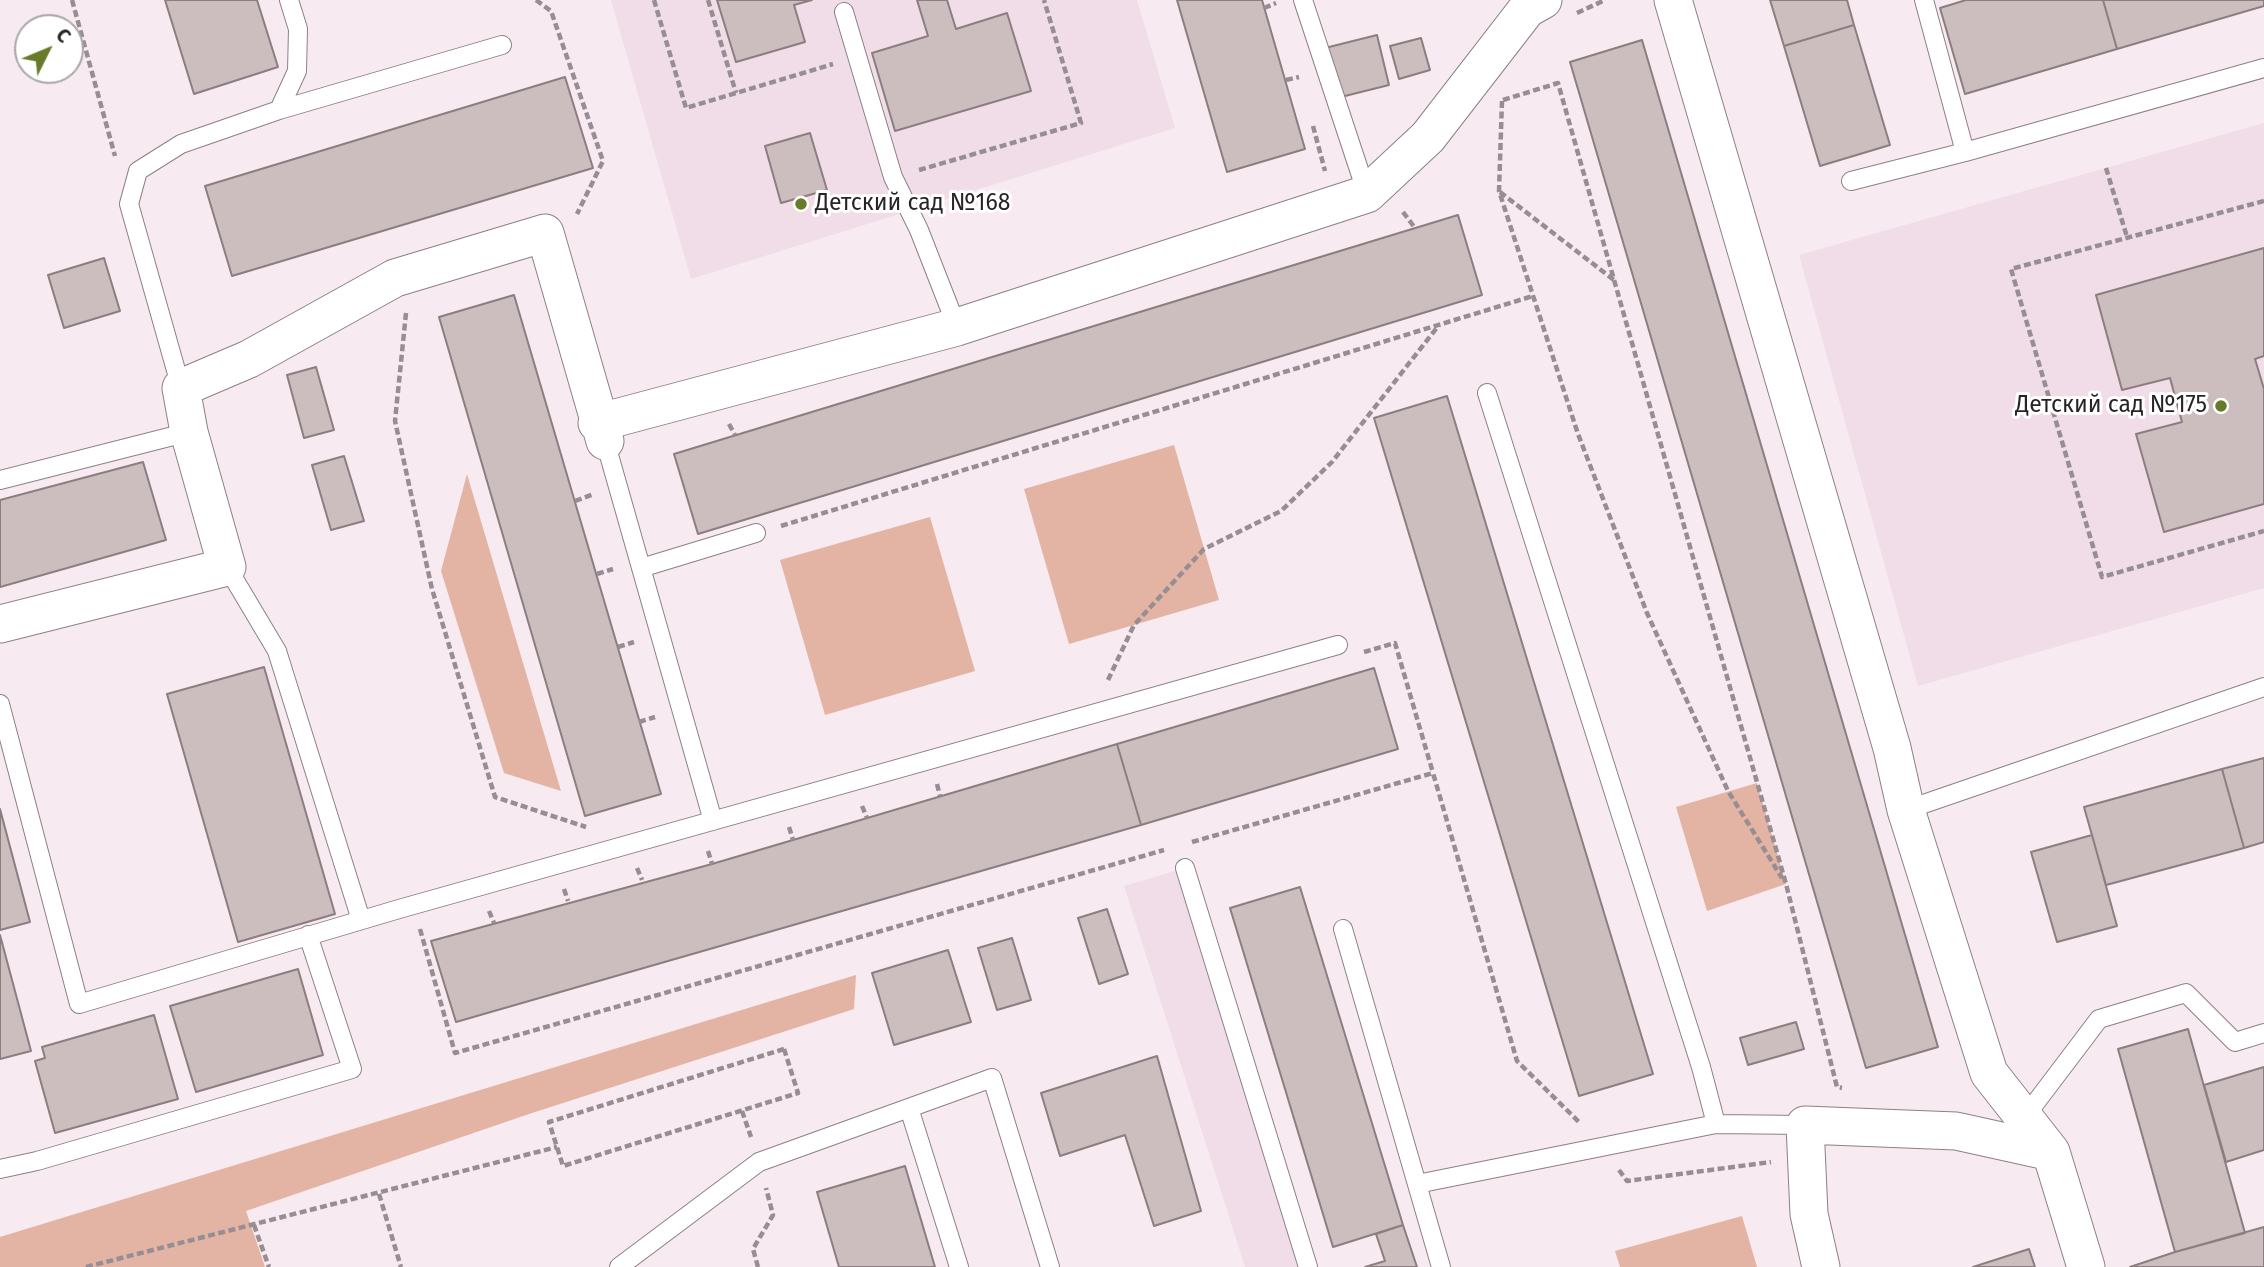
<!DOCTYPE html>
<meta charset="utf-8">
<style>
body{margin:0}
#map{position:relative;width:2264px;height:1267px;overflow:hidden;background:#f7eaf1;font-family:"Fira Sans",sans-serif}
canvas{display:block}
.north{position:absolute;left:14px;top:14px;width:70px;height:70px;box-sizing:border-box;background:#fff;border:2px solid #a9a7a8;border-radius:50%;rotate:47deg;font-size:19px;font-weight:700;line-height:28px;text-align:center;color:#282426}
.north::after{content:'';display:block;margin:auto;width:24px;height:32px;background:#677b2a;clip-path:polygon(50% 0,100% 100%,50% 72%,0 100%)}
</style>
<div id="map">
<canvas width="2264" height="1267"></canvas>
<div class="north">С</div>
</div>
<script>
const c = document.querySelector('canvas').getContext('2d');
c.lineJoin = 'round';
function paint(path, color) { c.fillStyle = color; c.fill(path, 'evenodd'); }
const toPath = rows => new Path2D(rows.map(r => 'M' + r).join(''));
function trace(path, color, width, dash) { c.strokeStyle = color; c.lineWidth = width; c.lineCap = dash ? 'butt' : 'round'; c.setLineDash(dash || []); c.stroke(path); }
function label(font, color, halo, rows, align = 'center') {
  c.font = font + ' "Fira Sans",sans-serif'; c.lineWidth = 6; c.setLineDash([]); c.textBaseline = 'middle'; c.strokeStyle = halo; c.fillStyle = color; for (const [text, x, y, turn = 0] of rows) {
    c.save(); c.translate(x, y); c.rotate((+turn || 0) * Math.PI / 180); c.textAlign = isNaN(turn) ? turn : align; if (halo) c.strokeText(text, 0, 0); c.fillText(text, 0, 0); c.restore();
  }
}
const built = toPath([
 [611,0,1137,0,1175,128,691,279],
 [2264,123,2264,588,1918,686,1799,255],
 [1185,868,1308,1267,1245,1267,1124,886]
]);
const green = toPath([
 [1174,445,1219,600,1069,644,1024,489],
 [467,474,561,791,504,773,441,571],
 [930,517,975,671,825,715,780,560],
 [1757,783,1786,884,1707,911,1676,807],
 [856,975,854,1009,529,1114,246,1211,265,1267,0,1267,0,1237],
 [1742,1216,1757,1267,1620,1267,1615,1251]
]);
const building = toPath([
 [165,0,257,0,278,67,194,94,165,0],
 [717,0,812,0,794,5,805,42,736,62,717,0],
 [917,0,947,0,956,29,1007,13,1031,91,895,131,872,53,928,36,917,0],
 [1177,0,1262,0,1305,149,1227,172,1177,0],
 [1770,0,1847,0,1854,25,1784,46,1770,0],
 [1966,0,2103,0,2117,49,1965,94,1940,8,1966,0],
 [2103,0,2264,0,2264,6,2117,49,2103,0],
 [1854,25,1890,145,1820,166,1784,46,1854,25],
 [1377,35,1389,85,1337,98,1325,48,1377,35],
 [1421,38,1430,70,1399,79,1390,46,1421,38],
 [1642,40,1938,1047,1866,1068,1570,62,1642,40],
 [565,77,593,168,232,276,205,186,565,77],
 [810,133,827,190,781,203,765,146,810,133],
 [1458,215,1482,295,698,534,674,454,1458,215],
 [2264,248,2264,356,2255,359,2264,389,2264,504,2164,532,2136,434,2182,422,2170,378,2122,390,2096,295,2264,248],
 [104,258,120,311,64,328,48,275,104,258],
 [514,295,661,794,585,816,439,317,514,295],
 [316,367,334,430,304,438,287,375,316,367],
 [1447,396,1653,1074,1579,1096,1374,418,1447,396],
 [344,456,364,521,331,530,312,465,344,456],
 [143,462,166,540,0,587,0,500,143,462],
 [264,667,335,914,238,942,167,694,264,667],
 [1374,668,1398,749,1141,825,1117,744,1374,668],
 [1117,744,1141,825,456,1022,431,941,712,864,1117,744],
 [2264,758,2264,842,2244,848,2222,769,2264,758],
 [2222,769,2244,848,2106,885,2084,807,2222,769],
 [0,809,30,922,0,930,0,809],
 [2092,835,2117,926,2057,942,2031,852,2092,835],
 [1300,887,1403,1225,1333,1247,1230,908,1300,887],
 [1107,909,1128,974,1099,984,1078,918,1107,909],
 [0,935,31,1051,0,1059,0,935],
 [1012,938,1031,1000,997,1010,978,948,1012,938],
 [948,950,971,1022,894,1045,872,973,948,950],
 [298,969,323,1055,196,1092,170,1006,298,969],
 [154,1015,178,1099,55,1133,35,1061,45,1058,42,1047,154,1015],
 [1796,1022,1804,1049,1748,1065,1740,1038,1796,1022],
 [2188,1029,2245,1233,2175,1252,2118,1049,2188,1029],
 [1157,1056,1201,1211,1154,1226,1125,1135,1060,1156,1041,1093,1157,1056],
 [2264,1067,2264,1150,2226,1162,2204,1085,2264,1067],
 [905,1166,935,1267,839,1267,817,1192,905,1166],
 [1403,1225,1417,1267,1365,1267,1385,1261,1376,1234,1403,1225],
 [2264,1227,2264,1267,2130,1267,2175,1252,2264,1227],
 [2029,1249,2035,1267,1973,1267,2029,1249]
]);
const path = toPath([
 [72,0,115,156],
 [536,0,551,11,603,161,577,214],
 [654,0,686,108,833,64],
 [708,0,736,93],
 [1264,8,1276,3],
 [1577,13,1605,0],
 [1286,80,1299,77],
 [1503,100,1558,83,1786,884,1837,1087,1842,1088],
 [1502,101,1499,191,1578,434,1647,613,1728,791,1782,878],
 [1313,126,1325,171],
 [2106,168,2127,237],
 [919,170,1081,123,1044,0],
 [1500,192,1614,280],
 [2264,201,2011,269,2102,577,2264,531],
 [1403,212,1415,228],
 [406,313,395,421,432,589,495,797,586,827],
 [729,424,735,435],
 [575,501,594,494],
 [781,526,1533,296],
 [597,574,613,569],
 [618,647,634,642],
 [1364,652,1395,643,1433,773],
 [1108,680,1134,625,1204,549,1281,511,1332,462,1439,325],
 [639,722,655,717],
 [937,784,940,796],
 [862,806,867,818],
 [789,827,793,840],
 [1192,842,1433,773,1517,1061,1580,1123],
 [708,851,712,864],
 [637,868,642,880],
 [564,889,568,901],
 [489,911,494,923],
 [420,929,455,1053,1164,850],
 [784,1049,798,1093,563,1166,549,1122,784,1049],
 [742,1111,751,1137],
 [1619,1170,1627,1181,1771,1162],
 [379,1194,401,1267],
 [254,1225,269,1267],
 [86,1267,557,1147],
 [758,1267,753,1249,773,1215,766,1188]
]);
const lane = toPath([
 [1303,0,1367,194],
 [1924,0,1965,152],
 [844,12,893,177,919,230,957,327],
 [279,110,297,71,298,29,289,0],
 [1851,181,1965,152,2264,68],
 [181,388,129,204,138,171,181,144,279,110,502,45],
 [1487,393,1701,1067,1716,1124],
 [605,441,713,821],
 [0,480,189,432],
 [227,567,277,651,361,920],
 [641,568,756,533],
 [0,704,79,1004,399,909,1338,645],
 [1906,810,2264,687],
 [1185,868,1308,1267],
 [1343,929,1441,1267],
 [909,1108,959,1267],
 [2024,1118,2099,1019,2186,993,2235,1042,2264,1033],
 [0,1169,37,1161,352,1069,308,935],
 [1417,1184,1716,1124,1805,1125],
 [619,1267,759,1162,992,1078,1050,1267]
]);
const street = toPath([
 [1673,0,1892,748,1906,810,1989,1073,2051,1152,2086,1267],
 [597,423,957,327,1367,194,1428,137,1527,9,1543,0],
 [0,624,227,567,189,432,181,388,249,359,395,278,545,233,605,441],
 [1821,1267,1809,1214,1805,1125,1956,1131,2051,1152]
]);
const markers = [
 [801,204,7,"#677b2a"],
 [2221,406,7,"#677b2a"]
];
const poiNames = [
 ["Детский сад №168",815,204],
 ["Детский сад №175",2207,406,"right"]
];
paint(built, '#f1dde8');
paint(green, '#e3b4a4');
paint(building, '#ccbebf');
trace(building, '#8c7e80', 2);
trace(lane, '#8c8086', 20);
trace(street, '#8c8086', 39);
trace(path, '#978e93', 4.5, [7, 3.5]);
trace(lane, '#fff', 18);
trace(street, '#fff', 37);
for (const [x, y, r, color] of markers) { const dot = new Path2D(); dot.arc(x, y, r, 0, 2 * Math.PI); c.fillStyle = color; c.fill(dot); trace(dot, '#fff', 2.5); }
label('23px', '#282426', '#fff', poiNames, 'left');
</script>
